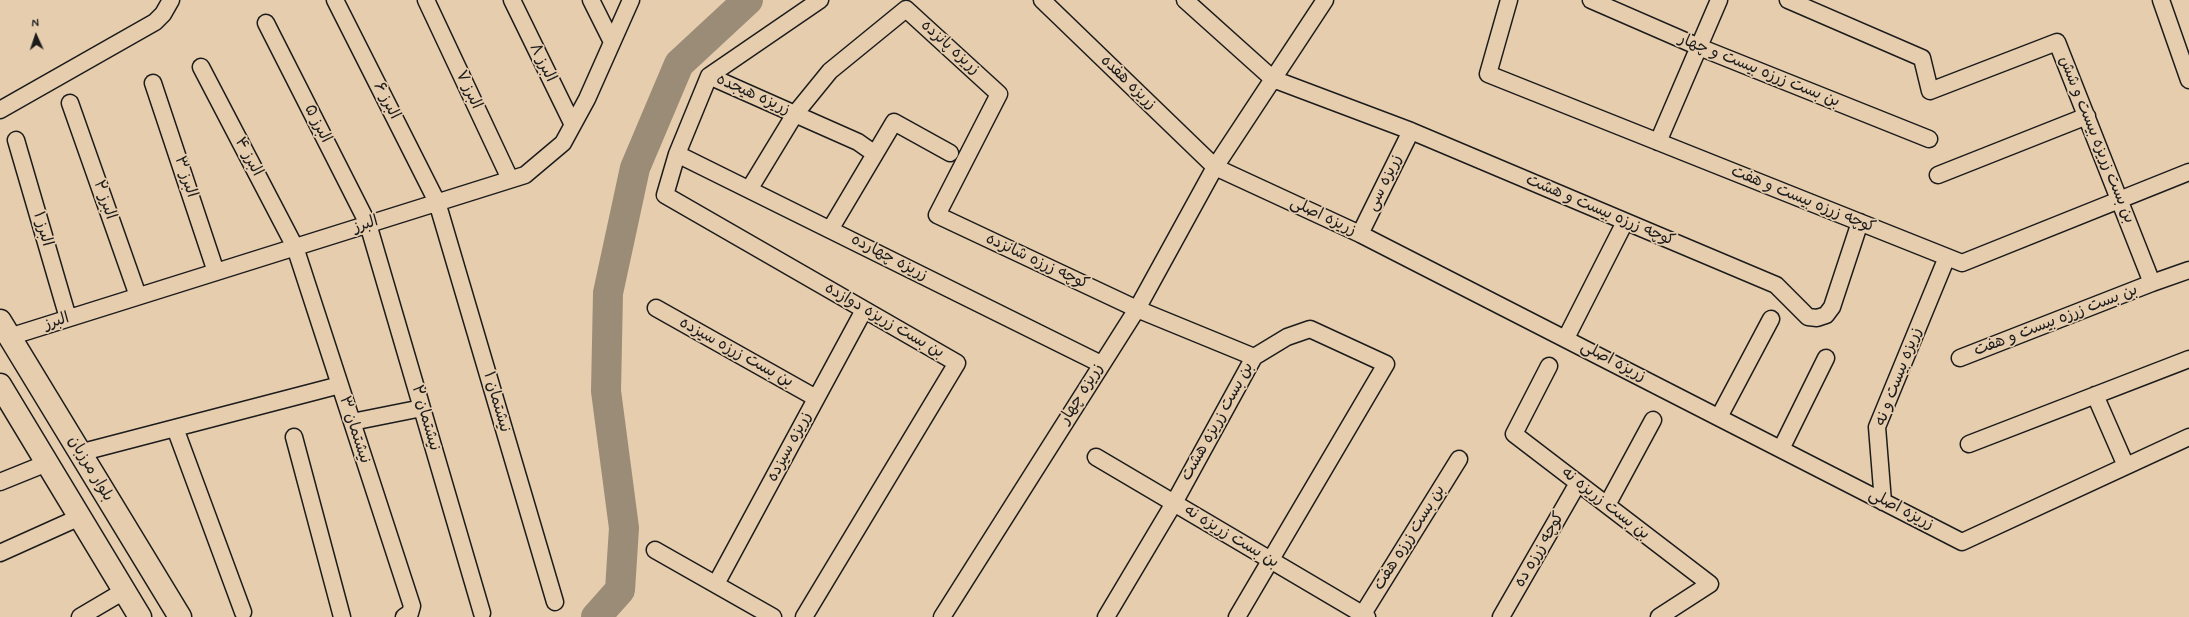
<!DOCTYPE html>
<meta charset="utf-8">
<style>
body{margin:0}
#map{position:relative;width:2189px;height:617px;overflow:hidden;background:#e6cdae;font-family:Mynerve,sans-serif}
canvas{display:block}
.north{position:absolute;left:16px;top:16px;width:40px;height:40px;-webkit-text-stroke:3px #e6cdae;paint-order:stroke;rotate:357deg;font-size:11px;font-weight:700;line-height:16px;text-align:center;color:#1c1c1c}
.north::after{content:'';display:block;margin:auto;width:14px;height:18px;background:#1c1c1c;clip-path:polygon(50% 0,100% 100%,50% 72%,0 100%)}
</style>
<div id="map">
<canvas width="2189" height="617"></canvas>
<div class="north">N</div>
</div>
<script>
const c = document.querySelector('canvas').getContext('2d');
c.lineJoin = 'round';
const toPath = rows => new Path2D(rows.map(r => 'M' + r).join(''));
function trace(path, color, width, dash) { c.strokeStyle = color; c.lineWidth = width; c.lineCap = dash ? 'butt' : 'round'; c.setLineDash(dash || []); c.stroke(path); }
function label(font, color, halo, rows, align = 'center') {
  c.font = font + ' Mynerve,"Playpen Sans Arabic",sans-serif'; c.lineWidth = 3.5; c.setLineDash([]); c.textBaseline = 'middle'; c.strokeStyle = halo; c.fillStyle = color; for (const [text, x, y, turn = 0] of rows) {
    c.save(); c.translate(x, y); c.rotate((+turn || 0) * Math.PI / 180); c.textAlign = isNaN(turn) ? turn : align; if (halo) c.strokeText(text, 0, 0); c.fillText(text, 0, 0); c.restore();
  }
}
const river = toPath([
 [596,617,620,590,624,528,606,391,608,293,635,168,679,64,748,0]
]);
const minor = toPath([
 [335,0,437,202,555,602],
 [426,0,510,179],
 [512,0,573,125],
 [591,0,612,42],
 [820,0,709,76,858,142,875,154],
 [1185,0,1273,79,1411,131,1776,285,1808,317,1817,318,1826,315,1832,307,1860,222],
 [1325,0,1215,167,1360,234,1962,542,2189,437],
 [1509,0,1488,74,1962,263,2189,172],
 [1591,0,1699,47,1929,139],
 [1788,0,1922,58,1930,91,2057,42,2152,283,2189,270],
 [2161,0,2189,80],
 [266,23,368,224,482,613],
 [201,67,295,247,412,606,410,613,404,617],
 [709,76,677,154,665,195,957,363,804,617],
 [153,83,216,272],
 [70,103,138,296],
 [0,110,155,22,163,14,171,0],
 [16,140,68,318],
 [1658,142,1719,0],
 [677,154,1101,364],
 [1938,175,2087,116],
 [750,188,795,114,830,71,906,9,999,94,937,215,1137,309,1254,357],
 [831,228,894,122,950,153],
 [1360,234,1411,131],
 [656,308,816,398],
 [9,337,525,175,563,143,587,99,631,0],
 [1566,338,1625,222],
 [1960,358,2152,283],
 [1549,366,1514,434,1710,584,1659,617],
 [2095,395,2126,466],
 [1719,417,1771,319],
 [352,422,422,408],
 [175,428,243,612],
 [294,437,342,617],
 [1969,444,2189,359],
 [1781,449,1826,358],
 [79,453,340,385],
 [1096,457,1367,617],
 [0,482,47,463],
 [1883,502,1877,427,1947,257],
 [1607,505,1653,420],
 [655,550,773,617],
 [0,553,80,517],
 [716,584,864,310],
 [80,617,124,591],
 [942,617,1137,309,1215,167,1042,0],
 [1106,617,1174,503,1254,357,1287,337,1310,329,1386,364,1237,617],
 [1361,617,1459,459],
 [1501,617,1578,483]
]);
const primary = toPath([
 [0,321,180,617],
 [0,385,140,617]
]);
const streetNames = [
 ["زریزه پانزده",950,48,42],
 ["البرز ۸",542,63,64],
 ["بن بست زرزه بیست و چهار",1759,71,22],
 ["زریزه هفده",1128,83,44],
 ["البرز ۷",468,90,65],
 ["زریزه هیجده",753,95,24],
 ["البرز ۶",386,101,63],
 ["البرز ۵",317,124,63],
 ["بن بست زریزه بیست و شش",2096,140,68],
 ["البرز ۴",248,157,62],
 ["البرز ۳",185,177,72],
 ["زریزه سی",1385,183,-64],
 ["البرز ۲",104,200,71],
 ["کوچه زرزه بیست و هفت",1803,200,22],
 ["کوچه زرزه بیست و هشت",1600,211,23],
 ["زریزه اصلی",1323,217,25],
 ["البرز",366,225,-17],
 ["البرز ۱",42,229,74],
 ["زریزه چهارده",889,258,27],
 ["کوچه زرزه شانزده",1037,262,25],
 ["بن بست زریزه دوازده",884,321,30],
 ["بن بست زرزه بیست و هفت",2056,321,-21],
 ["البرز",57,322,-17],
 ["بن بست زرزه سیزده",736,353,29],
 ["زریزه اصلی",1613,362,27],
 ["زریزه بیست و نه",1899,377,-69],
 ["زریزه چهار",1082,394,-58],
 ["نيشتمان ۱",496,402,74],
 ["نيشتمان ۲",425,418,74],
 ["بن بست زریزه هشت",1218,422,-61],
 ["نيشتمان ۳",354,430,72],
 ["زریزه سیزده",790,447,-62],
 ["بلوار مرزبان",90,469,59],
 ["بن بست زریزه نه",1605,504,38],
 ["زریزه اصلی",1901,510,27],
 ["بن بست زریزه نه",1231,537,31],
 ["بن بست زرزه هفت",1410,538,-58],
 ["کوچه زرزه ده",1540,550,-60]
];
trace(river, '#9b8c78', 30);
trace(minor, '#1c1c1c', 19);
trace(primary, '#1c1c1c', 25);
trace(minor, '#e6cdae', 16);
trace(primary, '#e6cdae', 22);
label('16px', '#1c1c1c', '#e6cdae', streetNames);
</script>
